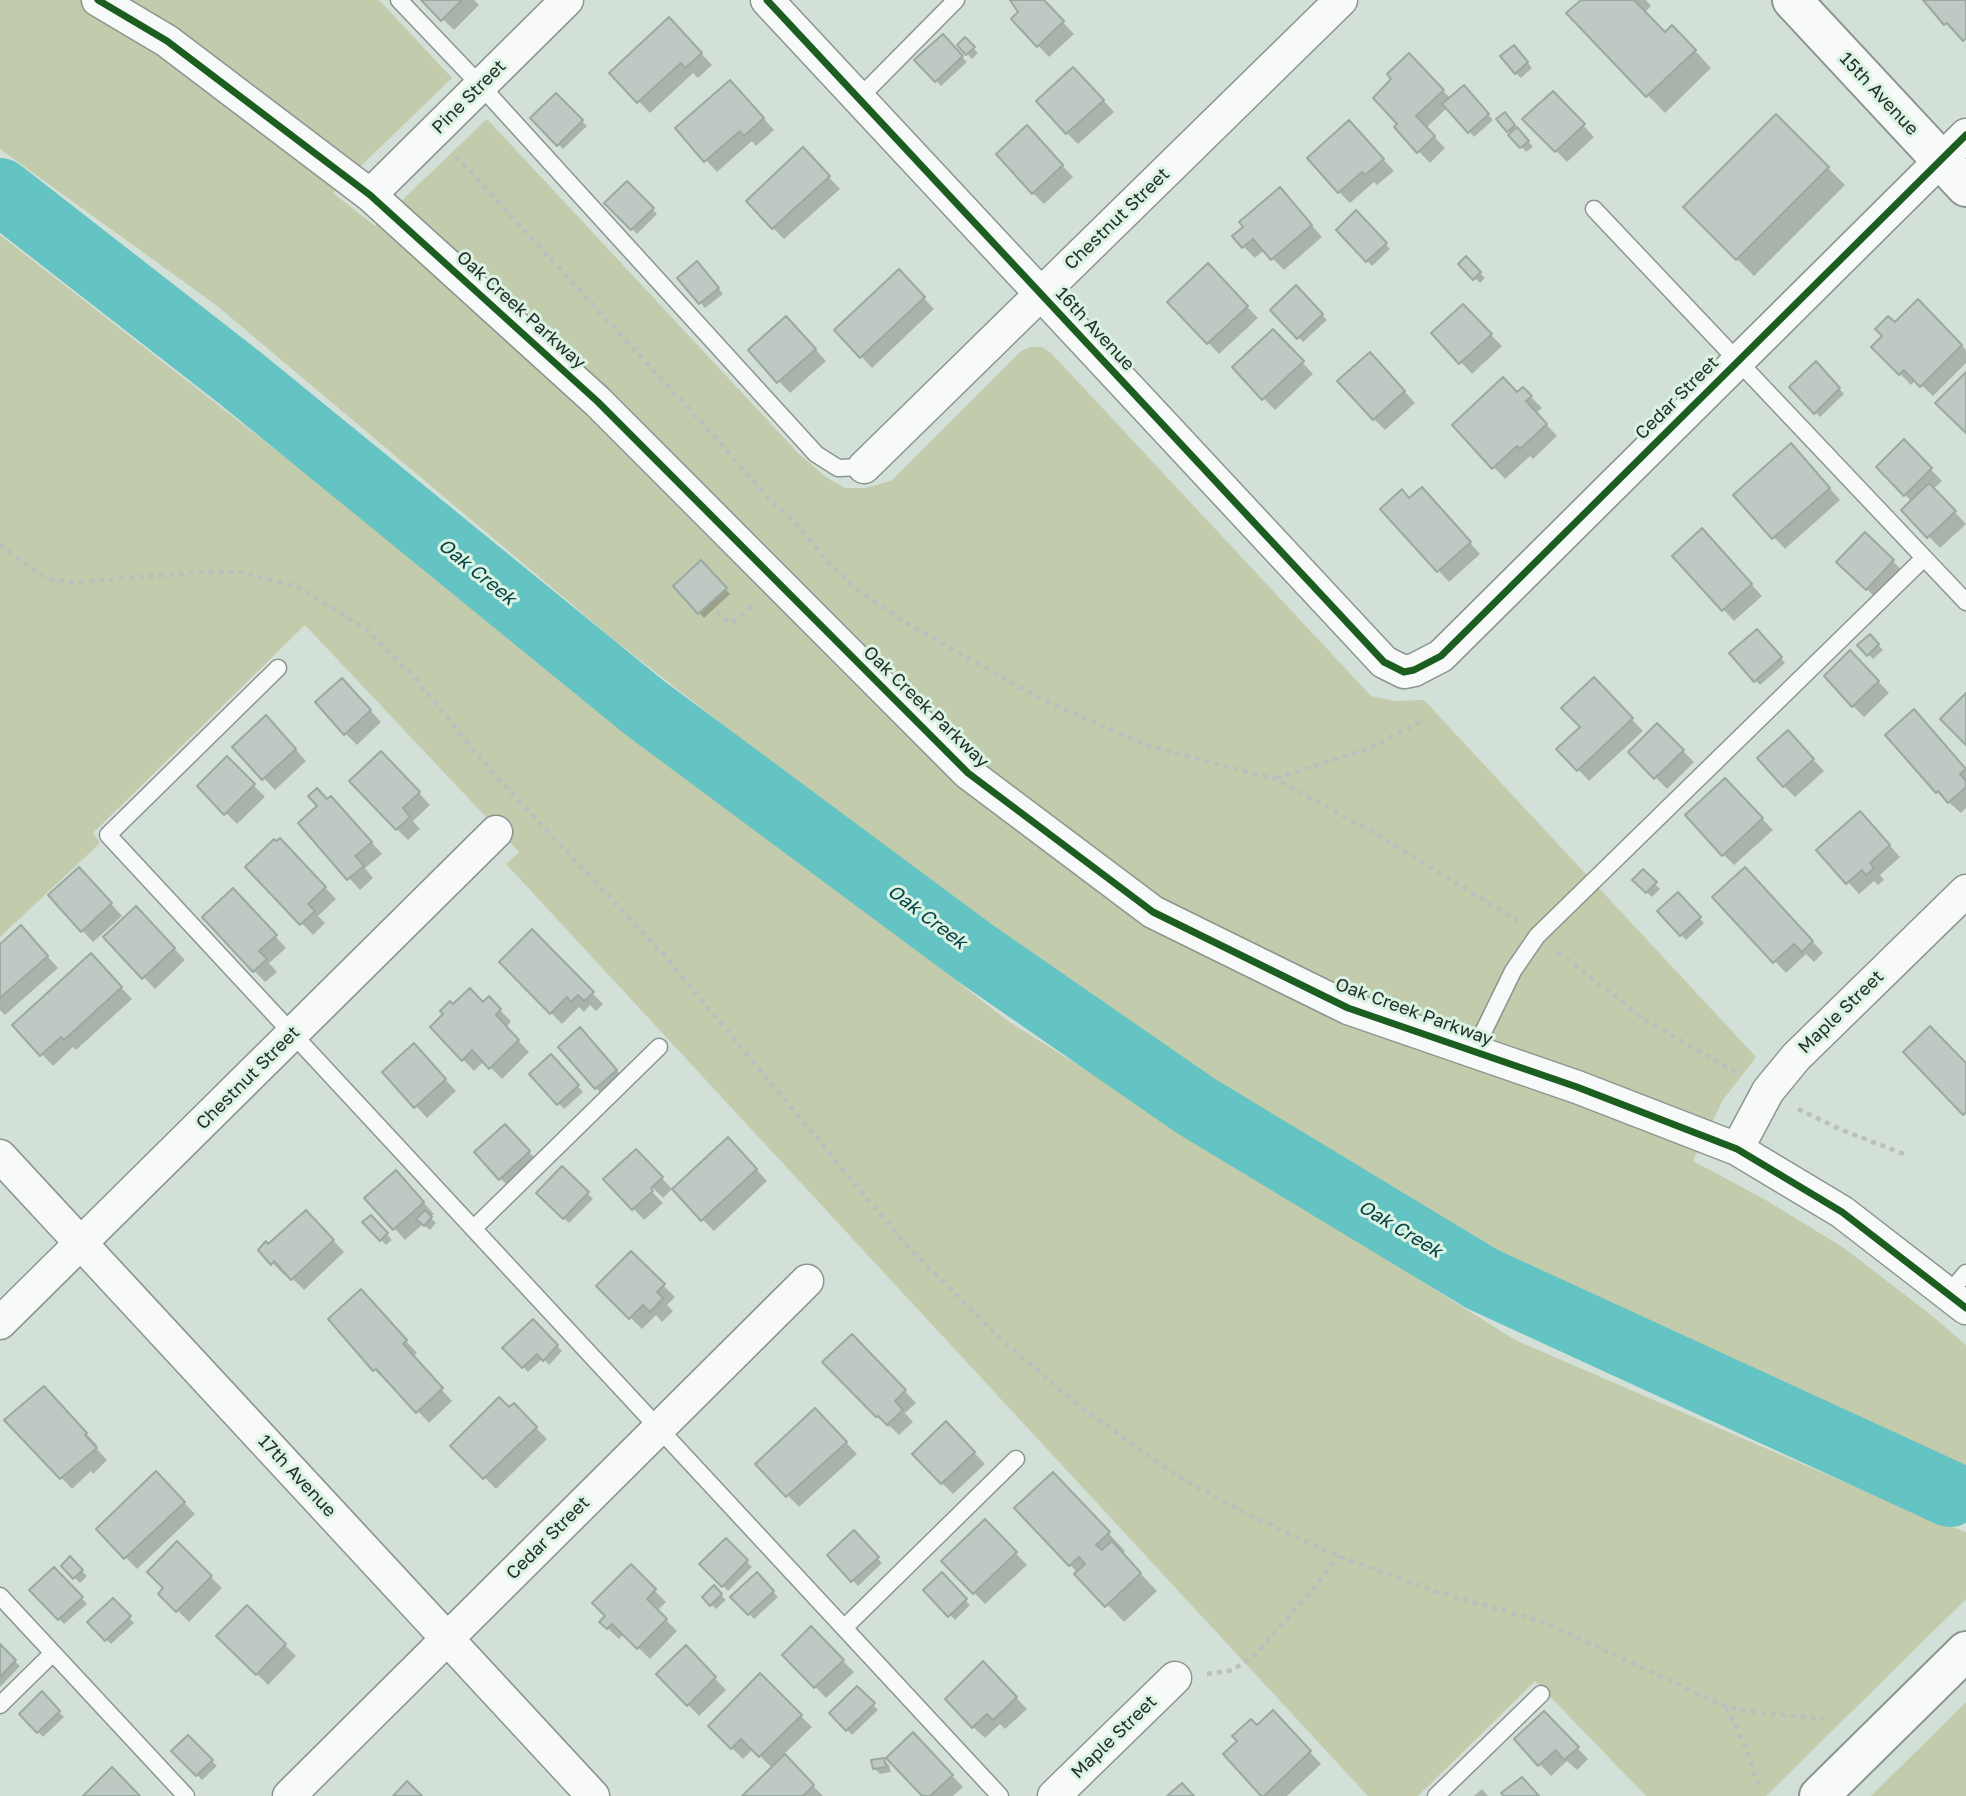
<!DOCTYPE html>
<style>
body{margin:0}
canvas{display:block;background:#d3e0d7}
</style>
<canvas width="1966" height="1796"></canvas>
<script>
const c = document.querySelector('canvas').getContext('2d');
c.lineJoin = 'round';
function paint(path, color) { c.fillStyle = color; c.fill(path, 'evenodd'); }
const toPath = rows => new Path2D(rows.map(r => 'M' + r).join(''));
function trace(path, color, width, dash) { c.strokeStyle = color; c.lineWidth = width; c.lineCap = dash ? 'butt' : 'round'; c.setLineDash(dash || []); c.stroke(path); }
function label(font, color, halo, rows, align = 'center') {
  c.font = font + ' "Golos Text",sans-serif'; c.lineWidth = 6; c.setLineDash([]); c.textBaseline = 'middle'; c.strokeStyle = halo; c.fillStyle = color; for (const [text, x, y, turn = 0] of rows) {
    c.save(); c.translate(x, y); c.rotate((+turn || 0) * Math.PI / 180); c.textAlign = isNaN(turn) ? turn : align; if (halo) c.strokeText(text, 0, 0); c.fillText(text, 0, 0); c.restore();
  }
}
const green = toPath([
 [0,0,379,0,452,78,333,193,375,226,487,119,799,454,826,477,845,488,865,488,891,481,1021,351,1031,347,1042,347,1052,354,1371,696,1395,701,1424,700,1756,1057,1723,1100,1693,1161,1764,1199,1844,1248,1931,1315,1966,1345,1966,1466,1558,1297,1041,973,613,639,216,305,0,149],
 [0,235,1008,1021,1515,1340,1925,1517,1966,1532,1966,1599,1766,1796,1646,1796,1535,1681,1418,1796,1368,1796,506,864,519,852,305,625,93,833,100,843,0,937],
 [1966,1702,1966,1796,1871,1796]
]);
const shadow = toPath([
 [423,0,474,0,479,5,454,30],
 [1012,0,1042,0,1074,34,1049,57,1013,19,1021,12],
 [1583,0,1646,0,1651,6,1644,13,1665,34,1689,44,1711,68,1665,113,1569,14],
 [680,31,712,65,698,78,693,73,650,113,611,73],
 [943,37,967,62,941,86,917,60],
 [965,40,978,53,972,59,959,45],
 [1519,52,1532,68,1521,78,1516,73],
 [1420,66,1451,99,1469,92,1493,120,1474,137,1448,107,1426,128,1445,148,1430,163,1396,128,1400,124,1394,80],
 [1085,80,1114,112,1078,144,1067,133],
 [741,93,774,130,756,146,752,141,717,172,677,128],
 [1553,93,1594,137,1567,162,1525,119],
 [556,96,587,126,563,149,533,118],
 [1776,116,1845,185,1754,276,1685,207],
 [1510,119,1533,147,1526,152,1508,131],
 [1360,134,1394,171,1377,185,1374,182,1350,203,1339,192],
 [1038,139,1073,177,1044,204,1033,193],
 [814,161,840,189,784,239,773,228],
 [627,183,657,214,637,234,606,203],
 [1291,201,1322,237,1284,270,1264,250,1255,258,1244,247],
 [1356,213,1390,249,1372,266,1338,230],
 [1466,259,1485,278,1480,283,1461,264],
 [1208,266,1258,318,1219,354,1169,302],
 [702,269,723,294,705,308,680,278],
 [910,283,934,309,872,368,837,330],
 [1296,288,1327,320,1303,342,1273,310],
 [1918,302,1966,350,1966,363,1933,396,1916,380,1911,385,1874,347],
 [1463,307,1502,346,1472,374,1434,333],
 [797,329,826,361,790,393,750,350],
 [1273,331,1313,374,1275,410,1234,368],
 [1816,364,1844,394,1820,417,1792,387],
 [1381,365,1415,403,1385,430,1374,419],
 [1523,389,1542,408,1536,413,1557,436,1533,459,1530,456,1505,479,1454,425],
 [1904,442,1942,481,1933,489,1966,524,1940,548,1903,510,1912,502,1878,467],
 [1802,457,1840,500,1785,549,1735,495],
 [1410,499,1433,501,1480,554,1449,582,1383,509],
 [1865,535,1904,572,1878,600,1839,562],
 [1713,542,1762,596,1734,621,1723,609],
 [701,562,730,594,704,618,675,586],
 [1762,636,1785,663,1760,685,1755,680],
 [1870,636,1883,650,1873,659,1860,645],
 [1862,664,1889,693,1864,717,1853,706],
 [353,691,381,722,357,745,345,733],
 [1605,691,1643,731,1589,781,1559,749,1582,727],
 [1925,722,1966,769,1966,808,1961,813,1937,792],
 [1657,725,1694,762,1667,789,1630,752],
 [278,729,306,761,275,790,234,747],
 [1799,744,1824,771,1795,797,1784,786],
 [227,758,265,797,237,824,199,786],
 [392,764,430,805,413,821,420,829,408,840,397,829],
 [1725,780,1773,830,1734,865,1723,854],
 [327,800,342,809,382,854,365,868,373,878,360,890,349,878],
 [1871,824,1900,857,1880,875,1884,880,1878,885,1874,881,1859,894,1819,850],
 [280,840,336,899,318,916,325,923,313,935,248,867],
 [1643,872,1660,889,1652,897,1634,880],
 [90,880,122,916,93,942,82,930],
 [1756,881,1823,953,1814,962,1806,954,1786,973,1715,897],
 [1678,895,1704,923,1686,940,1660,911],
 [244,902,286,948,269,963,277,972,265,982,204,918],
 [147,920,185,960,155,989,106,937],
 [532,932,603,1004,596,1011,590,1005,584,1012,579,1007,562,1024,501,962],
 [32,939,58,968,5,1015,0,1010,0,946],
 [102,967,132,999,76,1050,73,1047,53,1066,15,1025],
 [489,999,511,1021,506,1028,529,1052,502,1079,484,1061,474,1071,432,1027,453,1007,484,1004],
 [591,1041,627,1082,607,1099,596,1088],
 [425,1057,456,1091,427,1118,416,1106],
 [551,1057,583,1092,564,1109,532,1074],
 [516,1137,540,1164,511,1189,500,1178],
 [739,1150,767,1181,714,1231,702,1219],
 [647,1162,672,1189,663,1198,646,1181,643,1183,663,1203,644,1220,606,1179],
 [562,1169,593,1199,569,1223,538,1193],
 [407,1184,434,1214,430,1217,436,1223,430,1230,423,1224,405,1240,367,1198],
 [371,1217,392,1240,386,1245,365,1222],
 [317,1223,344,1252,304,1290,286,1272,284,1275,260,1250],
 [631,1253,675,1297,667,1305,673,1311,662,1322,656,1315,642,1329,598,1286],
 [372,1303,417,1353,412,1357,452,1401,429,1423,388,1379,386,1381,375,1370],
 [533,1321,562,1351,549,1365,543,1358,528,1372,505,1348],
 [852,1336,916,1403,905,1413,913,1422,899,1435,890,1426,888,1427,825,1362],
 [55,1400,97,1445,95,1447,107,1460,93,1474,91,1471,72,1489,7,1420],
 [514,1405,547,1439,496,1489,453,1446],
 [826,1421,857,1454,799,1507,758,1464],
 [957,1435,985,1464,953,1494,942,1483],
 [156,1474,195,1514,137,1569,98,1529],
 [1070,1491,1125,1551,1122,1554,1157,1591,1124,1622,1016,1508],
 [985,1521,1027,1565,985,1604,943,1561],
 [854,1533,882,1563,858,1586,830,1555],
 [726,1540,752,1567,728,1591,701,1564],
 [177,1544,222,1588,189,1622,161,1594,166,1588],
 [70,1559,87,1576,80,1583,63,1566],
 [631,1567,666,1602,657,1611,677,1631,650,1659,624,1634,619,1639,601,1622,607,1616],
 [54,1569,87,1604,64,1624,32,1590],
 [757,1574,778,1597,754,1619,733,1597],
 [941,1575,970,1605,955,1620,926,1590],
 [714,1588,726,1600,716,1609,704,1597],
 [113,1600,134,1623,111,1644,90,1622],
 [247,1608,296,1656,268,1685,219,1636],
 [811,1629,854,1672,826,1698,785,1655],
 [0,1647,20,1666,0,1687],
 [686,1648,726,1690,699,1716,659,1674],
 [994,1675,1027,1709,1005,1729,1000,1724,985,1738,973,1727],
 [760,1676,812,1727,783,1755,823,1796,744,1796,772,1768,753,1749,743,1759,710,1726],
 [857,1688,878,1710,852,1735,831,1713],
 [42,1694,64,1717,43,1737,21,1714],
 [1544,1714,1588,1759,1577,1770,1567,1761,1551,1776,1516,1739],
 [1284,1724,1321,1764,1287,1796,1264,1796,1240,1742,1257,1727],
 [188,1738,217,1766,202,1780,174,1751],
 [924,1746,963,1787,953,1796,924,1796],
 [884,1760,889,1765,891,1772,880,1774,875,1769],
 [1482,1789,1488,1796,1474,1796]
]);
const river = toPath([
 [0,191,240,378,645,708,975,953,1196,1106,1482,1279,1950,1494]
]);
const building = toPath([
 [421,0,462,0,441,21,421,0],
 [1010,0,1044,0,1064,21,1037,47,1011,19,1018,12,1010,0],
 [1581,0,1634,0,1665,32,1672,25,1696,50,1646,97,1566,13,1581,0],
 [1923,0,1966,0,1966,38,1963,41,1947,23,1944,25,1923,0],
 [669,17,702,53,685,68,681,63,637,103,609,73,669,17],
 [943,34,963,56,935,82,914,60,943,34],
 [965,37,975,47,966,55,957,45,965,37],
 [1514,45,1528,62,1515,74,1500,56,1514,45],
 [1409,53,1444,90,1416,116,1435,136,1417,153,1394,127,1397,124,1373,98,1391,79,1387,74,1409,53],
 [1073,67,1104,100,1066,134,1036,101,1073,67],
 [730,80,764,118,744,136,740,131,704,162,675,128,730,80],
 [1464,85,1489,114,1468,133,1442,104,1464,85],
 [1553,91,1585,124,1555,152,1522,119,1553,91],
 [556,93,583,120,557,146,530,118,556,93],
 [1505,112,1515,125,1507,132,1496,119,1505,112],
 [1776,114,1829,167,1736,260,1683,207,1776,114],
 [1349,120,1384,159,1365,175,1362,172,1338,193,1307,158,1349,120],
 [1027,125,1063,165,1032,194,996,154,1027,125],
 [1517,127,1529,141,1520,148,1508,135,1517,127],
 [803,147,830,176,772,229,746,201,803,147],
 [627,181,654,208,631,230,604,203,627,181],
 [1280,187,1312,225,1271,260,1253,239,1242,248,1232,236,1243,227,1239,222,1280,187],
 [1356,210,1387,243,1366,262,1336,230,1356,210],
 [1466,256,1481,272,1473,280,1458,264,1466,256],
 [697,261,719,288,699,304,677,278,697,261],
 [1208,263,1248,306,1207,344,1167,302,1208,263],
 [899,269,925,297,860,358,834,330,899,269],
 [1296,285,1323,314,1297,339,1270,310,1296,285],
 [1918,299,1962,345,1920,387,1904,370,1899,375,1871,347,1882,336,1875,329,1888,316,1895,322,1918,299],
 [1463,304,1492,334,1459,364,1431,333,1463,304],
 [786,316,816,349,777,383,748,350,786,316],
 [1273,329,1304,361,1262,400,1232,367,1273,329],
 [1370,352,1405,391,1373,420,1337,381,1370,352],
 [1816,361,1840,388,1814,414,1789,387,1816,361],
 [1966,372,1966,433,1935,403,1966,372],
 [1503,377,1517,392,1523,387,1532,396,1526,401,1547,424,1520,449,1517,446,1492,469,1452,425,1503,377],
 [1904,439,1932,468,1904,496,1876,467,1904,439],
 [1791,443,1830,488,1772,539,1733,495,1791,443],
 [1929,483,1956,511,1927,538,1901,510,1929,483],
 [1422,487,1471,542,1437,572,1380,509,1402,489,1409,498,1422,487],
 [1702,528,1752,584,1722,611,1672,556,1702,528],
 [1865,532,1894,560,1866,590,1836,562,1865,532],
 [701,560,727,588,698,614,673,586,701,560],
 [1757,629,1782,657,1754,682,1729,653,1757,629],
 [1870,634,1879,644,1867,656,1857,645,1870,634],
 [1850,650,1879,681,1852,707,1824,676,1850,650],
 [1594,677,1633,718,1577,771,1556,749,1580,727,1561,708,1594,677],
 [342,678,371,710,344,735,315,702,342,678],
 [1966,693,1966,745,1940,719,1966,693],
 [1914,709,1966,769,1960,774,1966,781,1966,787,1948,803,1938,791,1936,793,1885,735,1914,709],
 [266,715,296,749,262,780,232,747,266,715],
 [1657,723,1684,750,1654,779,1628,752,1657,723],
 [1788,730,1814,759,1783,787,1757,758,1788,730],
 [381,751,420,792,403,808,410,817,396,830,349,781,381,751],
 [227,756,255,784,224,815,197,786,227,756],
 [1725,778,1763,818,1722,856,1685,815,1725,778],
 [317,788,327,799,331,796,372,842,355,856,364,866,347,880,298,823,317,806,308,796,317,788],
 [1860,811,1890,845,1870,863,1874,868,1866,875,1862,870,1846,884,1816,850,1860,811],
 [280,838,326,887,308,904,315,911,300,925,245,867,274,839,276,841,280,838],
 [79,867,112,903,81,932,48,895,79,867],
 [1745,867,1813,941,1802,952,1794,944,1773,963,1712,897,1745,867],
 [1643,869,1657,882,1646,893,1632,880,1643,869],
 [233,888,277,935,259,951,267,959,253,972,202,917,233,888],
 [1678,892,1701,917,1680,936,1657,911,1678,892],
 [136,906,175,948,142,979,103,937,136,906],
 [21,925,48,956,0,998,0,944,21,925],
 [532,929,594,992,584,1001,578,995,571,1002,567,997,550,1014,499,962,532,929],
 [91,953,122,987,64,1040,61,1037,40,1056,12,1025,91,953],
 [470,988,483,1002,489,996,501,1009,496,1015,519,1040,489,1069,472,1050,462,1061,430,1027,443,1014,440,1011,450,1001,453,1004,470,988],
 [1930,1026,1966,1063,1966,1112,1963,1115,1903,1052,1930,1026],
 [580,1027,617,1070,595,1089,558,1047,580,1027],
 [414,1043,446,1079,414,1108,382,1072,414,1043],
 [551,1054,579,1085,557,1105,529,1074,551,1054],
 [505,1124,530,1151,499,1180,474,1152,505,1124],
 [728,1137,757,1169,701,1221,672,1189,728,1137],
 [636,1149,663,1177,651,1188,653,1191,632,1210,603,1179,636,1149],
 [562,1166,589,1192,563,1219,536,1193,562,1166],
 [396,1170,424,1202,393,1230,364,1198,396,1170],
 [306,1210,334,1240,291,1280,274,1261,271,1265,258,1250,266,1241,268,1244,306,1210],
 [425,1210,432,1217,424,1226,416,1219,425,1210],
 [371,1215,388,1233,380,1241,362,1222,371,1215],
 [631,1251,665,1284,657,1292,663,1298,650,1312,643,1305,629,1319,596,1286,631,1251],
 [361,1289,407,1340,403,1344,443,1388,416,1413,376,1369,373,1371,328,1319,361,1289],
 [533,1319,558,1345,543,1361,537,1354,522,1368,502,1348,533,1319],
 [852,1334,906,1390,895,1401,903,1410,887,1425,878,1416,876,1417,822,1362,852,1334],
 [44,1386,87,1433,85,1435,97,1448,60,1479,4,1420,44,1386],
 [499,1397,509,1407,514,1403,537,1427,483,1479,450,1446,499,1397],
 [815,1408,847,1442,786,1497,755,1464,815,1408],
 [946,1421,975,1452,941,1484,912,1454,946,1421],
 [156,1471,185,1502,124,1559,96,1529,156,1471],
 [1053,1472,1110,1532,1096,1545,1102,1550,1112,1541,1141,1573,1105,1607,1074,1574,1085,1564,1079,1557,1069,1566,1014,1508,1053,1472],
 [985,1519,1017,1552,973,1594,941,1561,985,1519],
 [854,1530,879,1557,851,1582,827,1555,854,1530],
 [726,1538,748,1560,722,1587,699,1564,726,1538],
 [177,1541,212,1576,176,1612,158,1594,163,1588,147,1572,177,1541],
 [70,1556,83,1570,73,1579,61,1566,70,1556],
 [631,1564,656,1589,647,1599,667,1619,637,1649,612,1624,607,1629,599,1622,605,1616,592,1603,631,1564],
 [54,1567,83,1597,58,1620,29,1590,54,1567],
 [757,1572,774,1591,748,1615,730,1597,757,1572],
 [942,1572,967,1599,948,1617,923,1590,942,1572],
 [714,1585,722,1594,710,1606,702,1597,714,1585],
 [113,1598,131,1616,105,1641,87,1622,113,1598],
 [247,1605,286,1644,256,1675,216,1636,247,1605],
 [811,1626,844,1660,814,1688,782,1655,811,1626],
 [0,1644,16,1660,0,1677,0,1644],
 [686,1645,716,1677,687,1706,656,1674,686,1645],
 [983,1661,1017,1697,993,1720,987,1714,972,1728,945,1699,983,1661],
 [760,1673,802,1715,759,1757,741,1739,731,1749,708,1726,760,1673],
 [857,1686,875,1703,846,1731,829,1713,857,1686],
 [42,1691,60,1711,37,1733,19,1714,42,1691],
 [1273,1710,1311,1751,1264,1796,1261,1796,1223,1754,1237,1741,1232,1736,1251,1719,1257,1725,1273,1710],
 [1544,1711,1579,1747,1564,1760,1556,1750,1538,1766,1514,1739,1544,1711],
 [913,1732,953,1775,930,1796,922,1796,886,1758,913,1732],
 [188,1735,213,1760,196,1776,171,1751,188,1735],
 [785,1754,814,1785,803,1796,742,1796,785,1754],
 [884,1758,886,1767,873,1769,871,1760,884,1758],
 [112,1767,140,1796,83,1796,112,1767],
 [1522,1777,1539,1796,1504,1796,1501,1793,1522,1777],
 [407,1781,422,1796,393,1796,407,1781],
 [1182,1783,1194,1796,1167,1796,1182,1783]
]);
const path = toPath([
 [456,156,713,435,770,500,790,517,829,563,854,587,903,621,1041,699,1152,747,1275,779,1373,832,1518,921],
 [0,545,36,572,53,580,76,582,190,573,240,572,298,587,365,628,414,677,492,772,663,954,907,1246,999,1337,1080,1407,1179,1477,1249,1515,1338,1556,1437,1592,1541,1621,1725,1706,1751,1712,1824,1719],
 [717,611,727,621,732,623,754,604],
 [1276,778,1365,750,1420,722],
 [1558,952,1645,1020,1739,1074],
 [1798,1109,1842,1130,1904,1154],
 [1207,1674,1233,1670,1256,1654,1313,1589,1338,1556],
 [1726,1707,1746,1748,1758,1785]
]);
const lane = toPath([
 [399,0,481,86,816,454,838,468,864,467],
 [859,98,956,0],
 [1594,209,1966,602],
 [278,668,108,835,1000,1796],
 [1474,1051,1513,971,1537,936,1924,558],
 [474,1228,659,1047],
 [1949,1293,1966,1273],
 [0,1596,186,1796],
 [844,1628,1016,1459],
 [0,1705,53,1653],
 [1436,1796,1541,1694]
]);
const street = toPath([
 [98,0,167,41,370,195,598,402,968,773,1153,912,1348,1008,1577,1087,1737,1149,1842,1212,1966,1308],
 [767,0,1384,662,1404,672,1414,670,1441,656,1966,135],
 [370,195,567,0],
 [864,467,1341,0],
 [1737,1149,1768,1091,1796,1057,1966,891],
 [0,1156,593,1796],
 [0,1323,496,832],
 [289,1796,807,1281],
 [1054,1796,1175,1678]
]);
const secondary = toPath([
 [1792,0,1966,187],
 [1819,1796,1966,1651]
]);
const cycleway = toPath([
 [98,0,167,41,370,195,598,402,968,773,1153,912,1348,1008,1577,1087,1737,1149,1842,1212,1966,1308],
 [767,0,1384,662,1404,672,1414,670,1441,656,1966,135]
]);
const streetNames = [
 ["15th Avenue",1879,94,47],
 ["Pine Street",469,97,-45],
 ["Chestnut Street",1117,219,-44],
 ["Oak Creek Parkway",521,310,42],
 ["16th Avenue",1095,329,47],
 ["Cedar Street",1677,398,-45],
 ["Oak Creek Parkway",926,707,44],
 ["Oak Creek Parkway",1414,1012,20],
 ["Maple Street",1841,1012,-44],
 ["Chestnut Street",248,1078,-45],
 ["17th Avenue",297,1476,47],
 ["Cedar Street",548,1538,-45],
 ["Maple Street",1114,1737,-44]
];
const waterNames = [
 ["Oak Creek",477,572,39],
 ["Oak Creek",927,917,37],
 ["Oak Creek",1400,1229,31]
];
paint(green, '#c2cbac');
paint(shadow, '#0003');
trace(river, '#64c3c3', 66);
paint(building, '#bec9c4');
trace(building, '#9ca8a2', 2);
trace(lane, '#8b958e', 19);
trace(street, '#8b958e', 35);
trace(secondary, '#8b958e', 42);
trace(path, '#bbc0bd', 4.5, [5, 5]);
trace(lane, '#f8faf9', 16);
trace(street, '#f8faf9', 32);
trace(secondary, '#f8faf9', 38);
trace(cycleway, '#1b5e20', 7);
label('18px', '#252e28', '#daf3e2', streetNames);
label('italic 19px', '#074244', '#daf3e2', waterNames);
</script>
